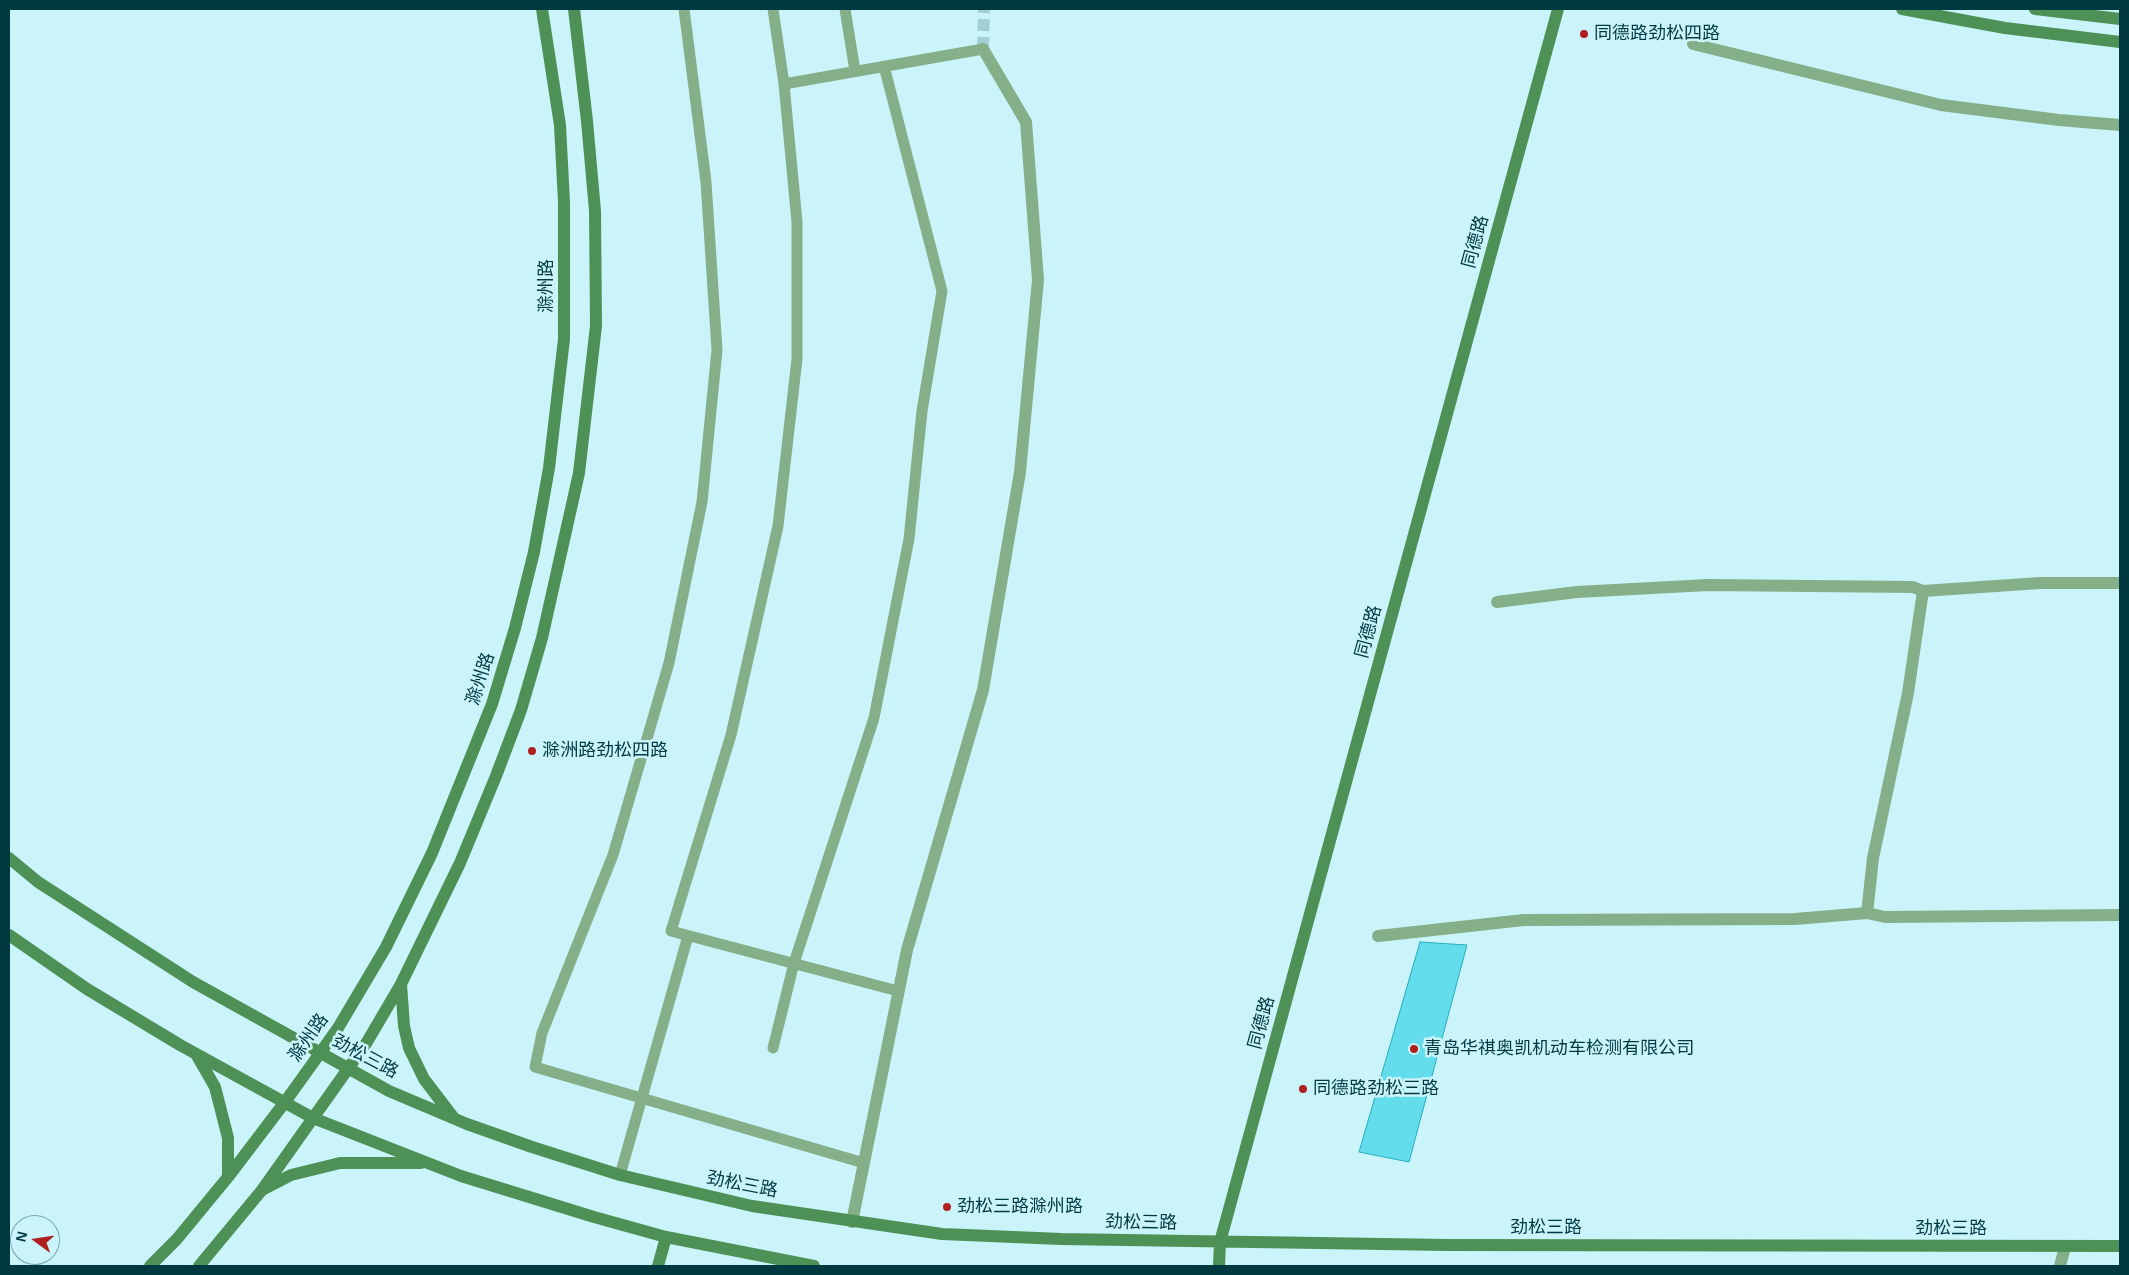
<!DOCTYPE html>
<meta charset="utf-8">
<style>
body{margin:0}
#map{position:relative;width:2129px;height:1275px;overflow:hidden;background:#caf4fa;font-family:Arial,sans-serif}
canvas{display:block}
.frame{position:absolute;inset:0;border:10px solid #003a40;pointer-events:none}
.north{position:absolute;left:10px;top:1215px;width:50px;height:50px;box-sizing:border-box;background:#caf4fa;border:1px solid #79aab0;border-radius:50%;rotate:284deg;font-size:14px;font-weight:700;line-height:20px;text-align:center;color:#003a40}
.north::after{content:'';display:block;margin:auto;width:18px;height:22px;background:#b01f1f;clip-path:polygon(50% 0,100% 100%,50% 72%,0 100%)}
</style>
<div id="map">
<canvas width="2129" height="1275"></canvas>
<div class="frame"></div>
<div class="north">N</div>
</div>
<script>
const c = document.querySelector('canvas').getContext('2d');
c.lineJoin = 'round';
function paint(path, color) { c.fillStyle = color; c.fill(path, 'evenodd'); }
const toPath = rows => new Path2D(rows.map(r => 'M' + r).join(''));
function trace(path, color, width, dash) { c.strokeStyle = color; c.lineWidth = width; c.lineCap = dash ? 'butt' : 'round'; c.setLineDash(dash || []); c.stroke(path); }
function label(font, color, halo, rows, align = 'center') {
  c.font = font + ' Arial,"Noto Sans SC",sans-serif'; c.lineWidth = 5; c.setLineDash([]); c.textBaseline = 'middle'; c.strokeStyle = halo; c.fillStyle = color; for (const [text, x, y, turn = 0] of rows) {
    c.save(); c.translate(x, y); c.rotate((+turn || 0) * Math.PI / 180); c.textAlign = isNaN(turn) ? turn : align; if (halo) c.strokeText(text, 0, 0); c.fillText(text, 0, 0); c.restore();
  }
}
const building = toPath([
 [1420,942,1467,945,1409,1162,1359,1152,1420,942]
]);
const streetTunnel = toPath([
 [983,49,984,9]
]);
const lane = toPath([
 [684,9,706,182,717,350,702,502,669,663,613,855,542,1033,535,1067,864,1163],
 [773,9,784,84,797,222,797,359,778,526,731,735,671,931,898,991],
 [845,9,855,71],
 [784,84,983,49],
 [773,1048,794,963,874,718,909,539,922,411,942,291,884,66],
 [620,1175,688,936]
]);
const street = toPath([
 [1693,44,1941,105,2059,120,2120,125],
 [1497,602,1577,592,1708,585,1913,587,1923,591,2040,583,2120,583],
 [1867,913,1873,858,1908,693,1923,591],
 [1378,936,1524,920,1795,919,1867,913,1885,917,2120,915],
 [852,1222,907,950,983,690,1020,472,1038,280,1026,122,983,49],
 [2060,1266,2065,1247]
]);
const secondary = toPath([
 [1902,9,2005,28,2120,42],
 [2035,9,2120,19],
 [9,858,38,882,193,982,389,1091,467,1124,532,1147,620,1175,752,1206,942,1234,1061,1239,1447,1245,2120,1246],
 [9,935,87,989,180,1045,313,1118,461,1176,594,1217,666,1237,814,1266],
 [401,984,404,1026,409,1048,424,1079,453,1117],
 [196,1054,215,1087,228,1138,228,1177],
 [264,1189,291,1175,340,1163,421,1163],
 [150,1266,177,1239,228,1177,285,1102,338,1028,386,947,432,853,492,704,515,628,534,552,549,468,564,339,564,202,560,125,542,9],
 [199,1266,262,1190,367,1042,401,984,460,863,496,776,521,710,542,638,579,473,596,326,595,211,587,121,574,9],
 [658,1266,666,1237],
 [1219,1266,1220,1242,1558,9]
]);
const markers = [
 [1584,34,5,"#b01f1f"],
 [532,751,5,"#b01f1f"],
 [1414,1049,5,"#b01f1f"],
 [1303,1089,5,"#b01f1f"],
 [947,1207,5,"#b01f1f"]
];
const poiNames = [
 ["同德路劲松四路",1594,34],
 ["滁洲路劲松四路",542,751],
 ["青岛华祺奥凯机动车检测有限公司",1424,1049],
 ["同德路劲松三路",1313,1089],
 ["劲松三路滁州路",957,1207]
];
const streetNames = [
 ["同德路",1476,242,-75],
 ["滁州路",547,286,-90],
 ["同德路",1369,632,-75],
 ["滁州路",481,679,-72],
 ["同德路",1262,1023,-75],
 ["滁州路",309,1038,-55],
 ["劲松三路",365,1057,28],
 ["劲松三路",742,1185,11],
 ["劲松三路",1141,1223,1],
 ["劲松三路",1546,1228],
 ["劲松三路",1951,1229]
];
paint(building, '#63dcec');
trace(building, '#28adbd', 1);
trace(streetTunnel, '#a2cfd5', 12, [12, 6]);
trace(lane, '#84af88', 11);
trace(street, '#84af88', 12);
trace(secondary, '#4e9157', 12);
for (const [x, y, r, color] of markers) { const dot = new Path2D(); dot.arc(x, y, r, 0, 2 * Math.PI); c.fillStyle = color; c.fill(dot); trace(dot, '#caf4fa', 2); }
label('18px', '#003a40', '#caf4fa', poiNames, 'left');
label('18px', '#003a40', '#caf4fa', streetNames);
</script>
